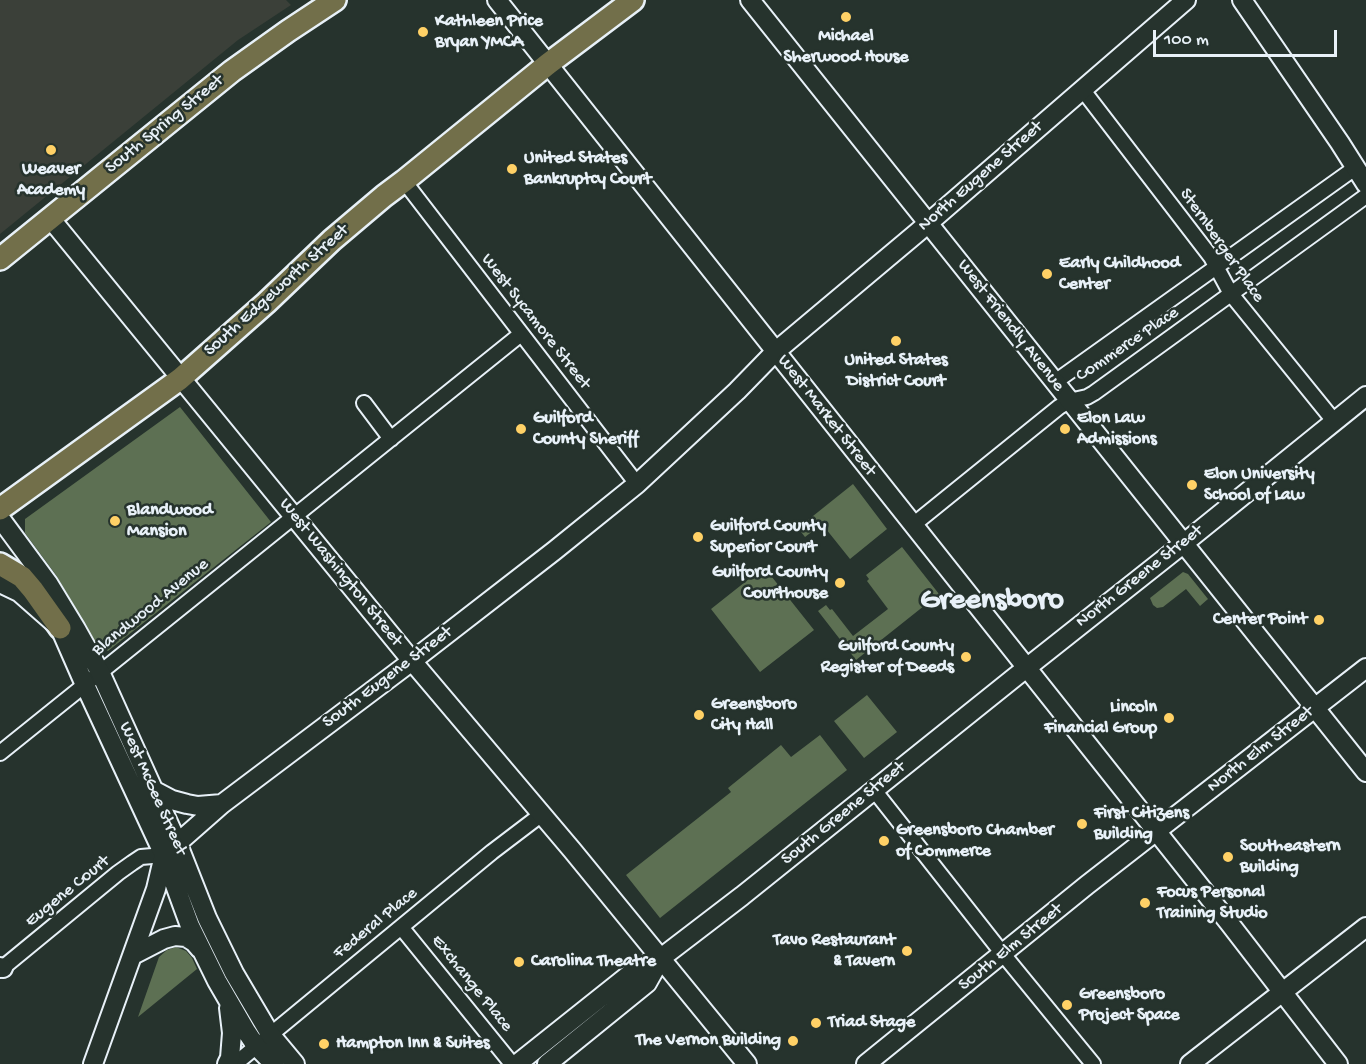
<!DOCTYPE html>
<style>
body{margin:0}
#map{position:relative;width:1366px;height:1064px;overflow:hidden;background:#26332d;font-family:"Gochi Hand",sans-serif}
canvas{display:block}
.scale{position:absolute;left:1153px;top:30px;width:184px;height:27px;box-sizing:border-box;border:3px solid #e8f1f8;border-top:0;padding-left:8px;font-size:18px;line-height:21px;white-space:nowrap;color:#e8f1f8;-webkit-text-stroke:4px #26332d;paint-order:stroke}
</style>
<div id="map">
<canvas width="1366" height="1064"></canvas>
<div class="scale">100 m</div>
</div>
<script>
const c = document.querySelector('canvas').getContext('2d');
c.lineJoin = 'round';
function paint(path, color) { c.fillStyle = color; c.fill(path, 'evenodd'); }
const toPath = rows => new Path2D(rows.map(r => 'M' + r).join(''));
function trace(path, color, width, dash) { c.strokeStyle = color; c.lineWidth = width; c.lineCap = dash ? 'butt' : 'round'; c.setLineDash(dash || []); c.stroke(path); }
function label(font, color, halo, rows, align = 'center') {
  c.font = font + ' "Gochi Hand",sans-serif'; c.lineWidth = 5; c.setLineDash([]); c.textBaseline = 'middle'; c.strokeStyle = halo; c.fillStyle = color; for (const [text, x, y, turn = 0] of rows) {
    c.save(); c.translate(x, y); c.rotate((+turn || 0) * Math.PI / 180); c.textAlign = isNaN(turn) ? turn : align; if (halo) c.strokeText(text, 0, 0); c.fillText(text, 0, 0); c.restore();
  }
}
const built = toPath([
 [0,0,286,0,291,5,238,40,0,234]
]);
const green = toPath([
 [180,407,271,522,108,651,97,645,56,575,25,533,25,519],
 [853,484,887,529,850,559,822,524,805,537,798,528],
 [902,547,939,594,856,660,818,611,826,605,830,610,832,609,853,636,888,609,867,581,869,579,866,575],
 [764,567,814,630,760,672,711,609],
 [1183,572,1188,574,1208,599,1200,606,1186,589,1163,607,1157,608,1153,605,1150,598],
 [867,695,897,732,864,758,834,721],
 [820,735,847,770,660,918,626,875,731,792,728,788,781,745,791,757],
 [176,947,186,951,192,958,197,969,138,1017,159,957,167,950]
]);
const street = toPath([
 [1082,89,1211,257,1231,294,1334,421],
 [404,181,637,484],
 [1055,382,1355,168],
 [364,403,391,439],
 [913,525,1059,407,1069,401,1087,397,1094,393,1366,196],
 [0,753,521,334],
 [874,790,1003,954,1093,1064],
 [401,927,512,1064],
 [0,970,118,873,132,863,141,857,164,855],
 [235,1064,492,852,542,814]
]);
const secondary = toPath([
 [497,0,1230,924,1338,1064],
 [750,0,1366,772],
 [1242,0,1340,143,1366,184],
 [50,218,412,661,572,850,747,1064],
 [0,518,48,583,76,629,100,672,177,842,207,918,234,973,270,1034,295,1064],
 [0,583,19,592,60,628,85,685,164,855,190,926,217,981,246,1031,256,1046,274,1064],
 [153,790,172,800,187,804,198,806,222,804],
 [133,955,164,939,175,936,186,937,194,942,200,949],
 [0,967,3,968],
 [93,1064,156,889,164,855,222,804,412,661,554,551,637,484,737,391,775,352,918,232,1186,0],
 [227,1064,230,1058,232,1033,229,1008],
 [517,1064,635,970,661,958,742,896,1015,677,1183,544,1366,396],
 [547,1064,647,983,661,958],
 [866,1064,1087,885,1366,668],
 [1190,1064,1366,927]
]);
const primary = toPath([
 [0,259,232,71,288,31,335,0],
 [0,509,180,379,266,303,332,240,384,196,404,181,548,64,633,0],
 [0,564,22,577,33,590,60,628]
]);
const markers = [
 [846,17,6,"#ffd166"],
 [423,32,6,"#ffd166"],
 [51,150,6,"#ffd166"],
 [512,169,6,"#ffd166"],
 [1047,274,6,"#ffd166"],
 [896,341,6,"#ffd166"],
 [521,429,6,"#ffd166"],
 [1065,429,6,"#ffd166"],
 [1192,485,6,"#ffd166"],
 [115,521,6,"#ffd166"],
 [698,537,6,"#ffd166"],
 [840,583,6,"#ffd166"],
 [1319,620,6,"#ffd166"],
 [966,657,6,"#ffd166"],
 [699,715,6,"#ffd166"],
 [1169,718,6,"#ffd166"],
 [1082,824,6,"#ffd166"],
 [884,841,6,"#ffd166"],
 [1228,857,6,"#ffd166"],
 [1145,903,6,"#ffd166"],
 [907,951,6,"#ffd166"],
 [519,962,6,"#ffd166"],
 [1067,1005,6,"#ffd166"],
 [816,1023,6,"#ffd166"],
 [793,1041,6,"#ffd166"],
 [324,1044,6,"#ffd166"]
];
const poiNames = [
 ["Kathleen Price",435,22],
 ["Bryan YMCA",435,43],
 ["Michael",846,37,"center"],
 ["Sherwood House",846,58,"center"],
 ["United States",524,159],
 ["Bankruptcy Court",524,180],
 ["Weaver",51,170,"center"],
 ["Academy",51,191,"center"],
 ["Early Childhood",1059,264],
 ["Center",1059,285],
 ["United States",896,361,"center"],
 ["District Court",896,382,"center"],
 ["Guilford",533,419],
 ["County Sheriff",533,440],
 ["Elon Law",1077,419],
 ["Admissions",1077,440],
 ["Elon University",1204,475],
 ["School of Law",1204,496],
 ["Blandwood",127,511],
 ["Mansion",127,532],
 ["Guilford County",710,527],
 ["Superior Court",710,548],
 ["Guilford County",828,573,"right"],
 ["Courthouse",828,594,"right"],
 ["Center Point",1307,620,"right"],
 ["Guilford County",954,647,"right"],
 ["Register of Deeds",954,668,"right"],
 ["Greensboro",711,705],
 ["City Hall",711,726],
 ["Lincoln",1157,708,"right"],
 ["Financial Group",1157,729,"right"],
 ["First Citizens",1094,814],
 ["Building",1094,835],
 ["Greensboro Chamber",896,831],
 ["of Commerce",896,852],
 ["Southeastern",1240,847],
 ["Building",1240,868],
 ["Focus Personal",1157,893],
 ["Training Studio",1157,914],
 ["Tavo Restaurant",895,941,"right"],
 ["& Tavern",895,962,"right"],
 ["Carolina Theatre",531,962],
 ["Greensboro",1079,995],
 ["Project Space",1079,1016],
 ["Triad Stage",828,1023],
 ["The Vernon Building",781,1041,"right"],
 ["Hampton Inn & Suites",336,1044]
];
const streetNames = [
 ["South Spring Street",165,125,-39],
 ["North Eugene Street",981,177,-41],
 ["Sternberger Place",1221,246,55],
 ["South Edgeworth Street",277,291,-42],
 ["West Sycamore Street",535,322,52],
 ["West Friendly Avenue",1010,326,52],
 ["Commerce Place",1128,345,-34],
 ["West Market Street",826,416,52],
 ["West Washington Street",340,573,51],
 ["North Greene Street",1140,577,-38],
 ["Blandwood Avenue",151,608,-39],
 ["South Eugene Street",388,678,-37],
 ["North Elm Street",1261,750,-38],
 ["West McGee Street",152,789,66],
 ["South Greene Street",844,814,-39],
 ["Eugene Court",68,892,-39],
 ["Federal Place",376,924,-39],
 ["South Elm Street",1011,948,-39],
 ["Exchange Place",471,984,51]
];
const townNames = [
 ["Greensboro",992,602]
];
paint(built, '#3b4039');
paint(green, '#5d7053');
trace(street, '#e8f1f8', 18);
trace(secondary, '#e8f1f8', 22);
trace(primary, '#e8f1f8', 26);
trace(street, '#26332d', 14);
trace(secondary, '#26332d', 18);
trace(primary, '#726f4a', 21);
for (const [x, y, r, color] of markers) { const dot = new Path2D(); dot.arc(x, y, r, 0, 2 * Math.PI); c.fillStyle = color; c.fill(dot); trace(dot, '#26332d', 2); }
label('bold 18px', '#e8f1f8', '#26332d', poiNames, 'left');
label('18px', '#e8f1f8', '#26332d', streetNames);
label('bold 30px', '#e8f1f8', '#26332d', townNames);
</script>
